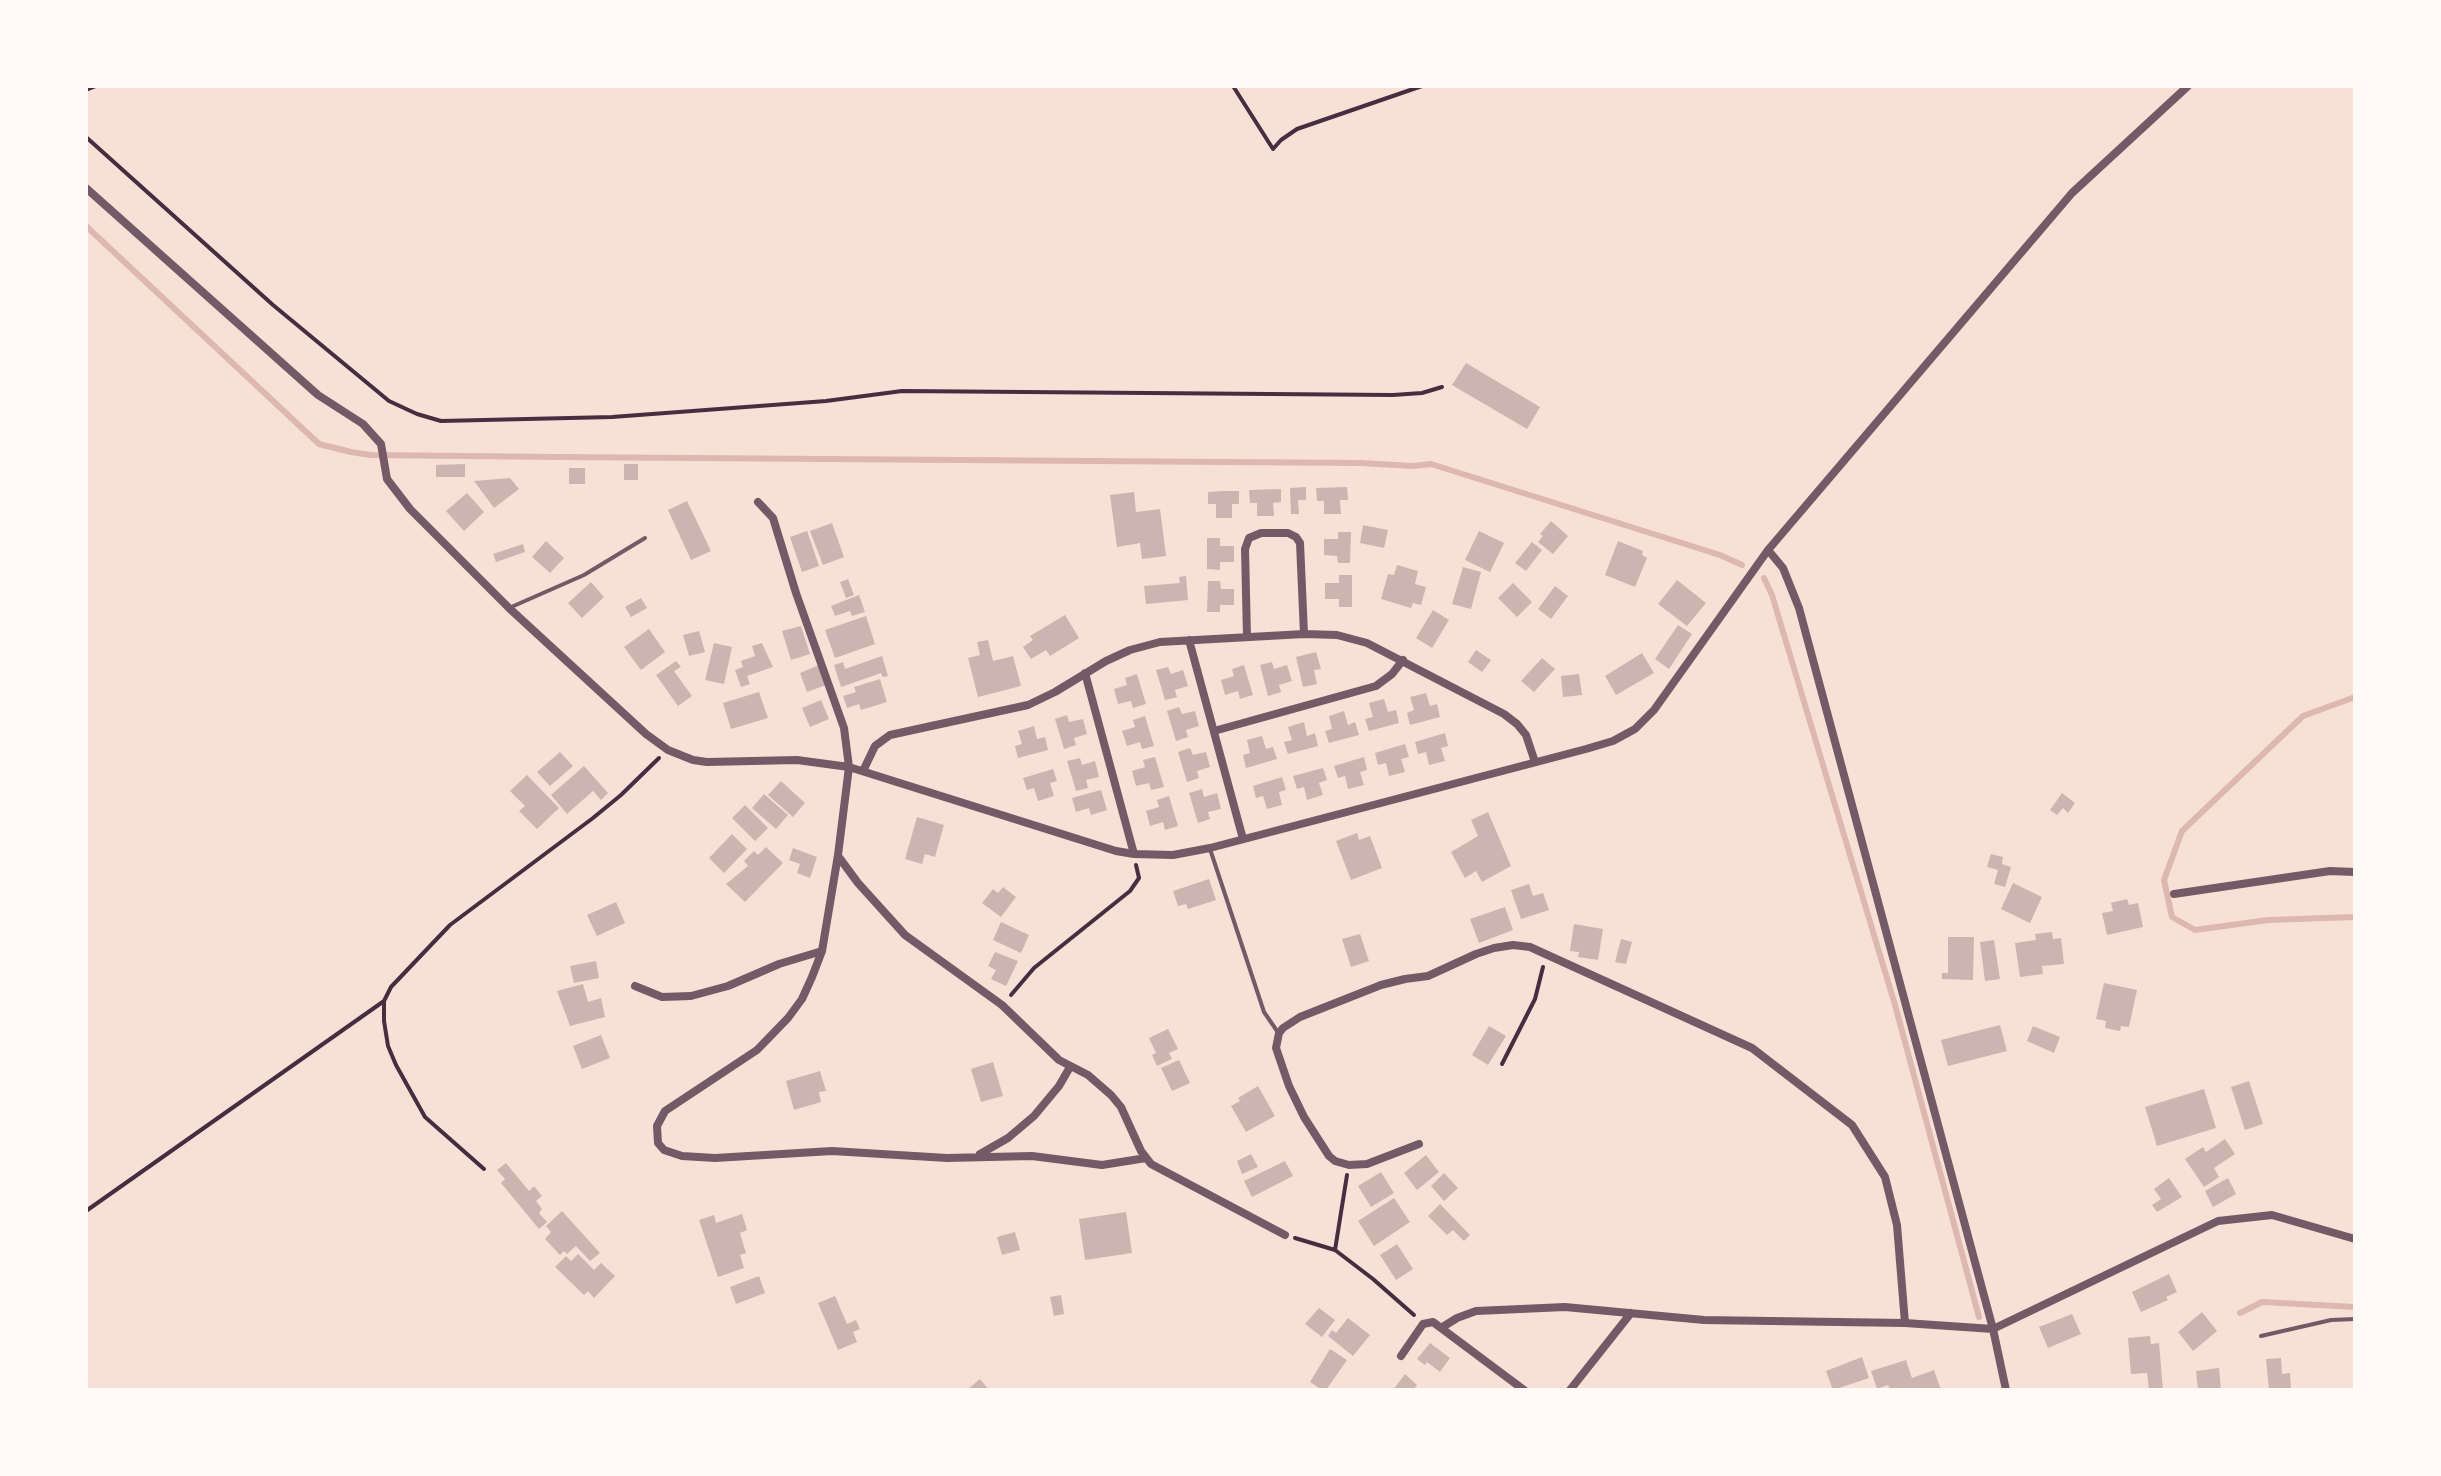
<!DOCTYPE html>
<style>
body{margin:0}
#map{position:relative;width:2441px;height:1476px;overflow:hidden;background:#f7e1d7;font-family:Karla,sans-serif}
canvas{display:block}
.frame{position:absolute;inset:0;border:88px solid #fffaf5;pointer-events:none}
</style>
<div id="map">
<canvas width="2441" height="1476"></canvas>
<div class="frame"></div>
</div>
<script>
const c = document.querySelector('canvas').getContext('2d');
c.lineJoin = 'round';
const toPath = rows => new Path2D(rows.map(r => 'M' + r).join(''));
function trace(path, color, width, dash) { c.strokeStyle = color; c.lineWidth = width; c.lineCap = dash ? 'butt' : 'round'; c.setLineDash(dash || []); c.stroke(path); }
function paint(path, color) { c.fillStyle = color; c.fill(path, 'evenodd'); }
const stream = toPath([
 [86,226,319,444,351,452,370,455,558,457,1361,463,1413,466,1431,464,1720,555,1742,565],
 [1764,578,1772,595,1895,1005,1979,1317],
 [2355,697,2303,716,2182,831,2164,880,2172,917,2195,930,2268,920,2355,917],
 [2240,1313,2262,1302,2355,1307]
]);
const building = toPath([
 [1466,363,1540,407,1527,429,1452,385],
 [465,464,465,477,436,477,436,465],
 [624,464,638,464,638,480,624,480],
 [569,468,585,468,585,484,569,484],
 [510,478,519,489,494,508,474,481],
 [1306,487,1306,500,1298,500,1299,514,1291,514,1290,488],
 [1347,487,1348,500,1340,500,1341,514,1324,514,1324,501,1317,501,1316,488],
 [1281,489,1281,502,1273,503,1274,516,1257,516,1257,503,1250,503,1249,490],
 [1224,491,1239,491,1239,504,1232,504,1232,518,1216,518,1216,504,1208,504,1208,492],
 [1134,492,1136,512,1160,509,1166,556,1142,559,1140,543,1117,547,1110,495],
 [467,493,484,512,464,531,446,511],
 [687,501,711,551,691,560,668,510],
 [1551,521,1568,536,1553,554,1538,542,1543,536,1540,534],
 [832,523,844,557,823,565,810,531],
 [1363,525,1388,530,1384,548,1360,543],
 [807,531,819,566,802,572,790,537],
 [1479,531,1504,543,1490,572,1465,560],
 [1338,532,1351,532,1350,563,1338,563,1337,556,1324,555,1324,539,1338,539],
 [1207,538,1220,538,1220,546,1234,546,1234,562,1220,562,1220,570,1207,569],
 [546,541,564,558,550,573,532,557],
 [1618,541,1643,551,1642,555,1647,558,1635,587,1605,575],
 [1532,542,1542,550,1526,571,1515,563],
 [523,544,525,552,496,562,493,554],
 [1397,565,1418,571,1415,584,1426,587,1421,605,1413,603,1411,608,1381,599,1388,574,1394,575],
 [1463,567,1481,572,1471,609,1452,604],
 [1339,575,1352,575,1352,607,1339,607,1339,599,1325,599,1325,583,1339,583],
 [1186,576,1188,600,1146,604,1144,586,1180,583,1179,577],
 [848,579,854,595,846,598,840,582],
 [1677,580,1706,603,1687,626,1658,604],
 [1208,581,1220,581,1221,589,1234,589,1234,605,1220,605,1220,612,1207,612],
 [591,582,604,597,582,618,568,603],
 [1513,583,1532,602,1517,617,1498,598],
 [1555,586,1568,596,1551,619,1538,609],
 [859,595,865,612,852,616,850,611,835,616,831,606],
 [641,598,647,608,631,617,625,607],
 [1433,610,1449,620,1432,648,1416,638],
 [1065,615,1079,638,1050,656,1046,650,1031,659,1023,647,1033,640,1030,636],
 [866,616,875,644,835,658,825,630],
 [1678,625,1692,634,1669,669,1655,659],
 [801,626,810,654,791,660,782,631],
 [649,629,665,652,641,670,624,647],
 [699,631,705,652,689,656,683,635],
 [988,640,993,661,1013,656,1021,686,978,697,968,658,980,655,977,642],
 [714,643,732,647,724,684,705,680],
 [762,643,773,667,747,676,750,684,741,687,735,670,743,667,741,661,755,656,752,646],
 [1476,650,1491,660,1482,672,1468,662],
 [1316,652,1321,669,1314,670,1317,684,1303,687,1296,657],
 [1642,653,1654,673,1616,695,1605,676],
 [882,656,888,676,883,677,881,673,841,687,834,665,843,662,845,669],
 [1542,658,1555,669,1534,692,1521,681],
 [676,661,681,667,674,671,692,696,678,706,656,675],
 [1272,662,1274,669,1287,665,1292,681,1279,685,1281,692,1268,696,1260,665],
 [819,665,826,685,807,692,800,673],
 [1244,665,1253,695,1240,699,1238,691,1225,695,1221,680,1234,676,1232,669],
 [1168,667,1171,674,1183,670,1188,686,1175,690,1177,697,1165,700,1156,670],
 [1137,674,1146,704,1133,708,1131,701,1118,704,1114,689,1127,685,1125,678],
 [1579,674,1582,695,1563,697,1561,676],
 [880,679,887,702,861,710,859,704,847,708,843,696,856,692,854,687],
 [759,692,768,718,731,729,723,703],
 [1426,693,1430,706,1437,704,1440,717,1410,725,1407,713,1414,710,1410,697],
 [1384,699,1388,712,1396,710,1399,723,1369,731,1365,719,1373,717,1369,703],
 [821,700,829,719,810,727,802,708],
 [1179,707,1182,714,1195,711,1199,726,1186,730,1188,737,1176,741,1167,711],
 [1344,711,1348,725,1355,722,1359,735,1329,743,1325,731,1332,729,1329,716],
 [1067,715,1069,722,1083,719,1087,734,1074,738,1076,745,1064,749,1055,719],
 [1145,716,1154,746,1142,749,1140,742,1127,746,1122,731,1135,727,1133,720],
 [1304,722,1307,736,1315,733,1318,746,1288,754,1284,742,1292,740,1288,727],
 [1034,726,1037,739,1045,737,1048,750,1018,758,1015,746,1022,744,1018,731],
 [1445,733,1448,746,1441,748,1445,761,1429,765,1426,752,1418,754,1415,742],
 [1262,736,1266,749,1273,747,1277,759,1246,768,1243,755,1250,753,1247,740],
 [1405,744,1409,757,1401,759,1405,772,1389,776,1386,763,1378,765,1375,753],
 [1190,748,1193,755,1206,752,1210,767,1197,771,1199,778,1187,782,1178,752],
 [560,752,573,766,550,786,537,772],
 [1155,757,1164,787,1151,790,1149,783,1136,786,1132,771,1145,767,1143,760],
 [1364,757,1367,770,1360,772,1364,785,1348,789,1345,776,1338,778,1334,766],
 [1080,758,1082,765,1095,761,1099,777,1086,780,1088,788,1076,791,1067,761],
 [584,766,608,793,601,800,593,791,567,814,551,795],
 [1323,768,1327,780,1319,783,1323,795,1307,800,1304,787,1297,789,1293,776],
 [1053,769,1057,781,1050,783,1054,796,1038,801,1034,788,1027,790,1023,778],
 [527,775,559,808,537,829,519,811,525,806,510,791],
 [1282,777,1286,790,1279,792,1282,805,1267,809,1263,796,1256,798,1253,786],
 [781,781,805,803,793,817,768,795],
 [1202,789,1204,797,1217,793,1221,809,1208,812,1210,819,1198,823,1189,793],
 [1101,790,1107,810,1091,815,1089,808,1076,812,1072,798],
 [2062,793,2075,803,2068,813,2063,808,2057,815,2050,810],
 [764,794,788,815,776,829,752,808],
 [1169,796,1178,826,1165,830,1163,822,1150,826,1146,811,1159,807,1157,800],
 [745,805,768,828,755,841,732,818],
 [1488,812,1511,866,1482,882,1476,871,1465,878,1451,852,1478,836,1471,820],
 [917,817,944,825,935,857,925,854,922,864,905,859],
 [1357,833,1359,840,1370,836,1382,868,1351,880,1336,841],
 [732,834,747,849,724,873,709,858],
 [766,847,783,863,745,902,726,884,748,866,744,861,754,851,758,855],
 [793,848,817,857,810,878,797,873,800,864,789,860],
 [1991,854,2003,857,2002,864,2011,867,2005,887,1994,884,1998,870,1987,867],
 [1209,879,1216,900,1188,909,1186,904,1178,906,1173,891],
 [2013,883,2042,897,2030,923,2001,909],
 [1529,884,1533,896,1543,893,1549,910,1521,919,1511,890],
 [1003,887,1016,897,1001,917,982,903,993,889,998,893],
 [2127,899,2129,905,2138,903,2143,927,2107,935,2102,913,2113,911,2111,903],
 [616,902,625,923,597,936,587,915],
 [1505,907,1513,930,1479,943,1470,919],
 [1001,922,1029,935,1021,953,993,940],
 [1574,924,1603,929,1598,960,1578,957,1579,952,1570,951],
 [2052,932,2053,939,2061,938,2064,964,2042,966,2043,974,2020,977,2015,943,2036,940,2035,934],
 [1360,934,1369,961,1351,967,1342,939],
 [1948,937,1974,937,1973,980,1942,979,1942,973,1948,973],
 [1621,939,1632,942,1626,964,1615,962],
 [1994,940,2000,979,1985,981,1980,942],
 [995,952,1018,961,1006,986,991,979,996,970,988,966],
 [596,961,599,978,574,983,570,966],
 [2104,983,2137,990,2129,1027,2121,1026,2120,1031,2105,1028,2106,1021,2096,1019],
 [583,984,588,1002,601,998,605,1017,570,1026,557,991],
 [2000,1025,2007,1051,1948,1066,1941,1040],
 [1489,1026,1506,1036,1488,1065,1472,1055],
 [2033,1026,2060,1037,2054,1053,2027,1041],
 [1168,1029,1178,1049,1169,1053,1172,1059,1157,1066,1152,1055,1156,1053,1149,1038],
 [601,1035,610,1058,582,1069,573,1046],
 [1179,1060,1190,1083,1172,1091,1161,1068],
 [993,1062,1003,1096,981,1102,971,1069],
 [820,1071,826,1091,819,1092,821,1102,794,1110,786,1081],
 [2249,1081,2263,1124,2245,1130,2231,1087],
 [1258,1086,1275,1116,1246,1132,1231,1106,1240,1101,1238,1098],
 [2204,1089,2216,1128,2157,1146,2145,1107],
 [2225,1139,2235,1154,2214,1168,2219,1177,2204,1187,2185,1159,2203,1147,2206,1152],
 [1251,1154,1258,1167,1242,1174,1237,1161],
 [1426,1155,1439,1172,1417,1190,1404,1173],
 [1285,1161,1293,1176,1252,1197,1244,1181],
 [506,1163,529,1191,534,1186,542,1196,536,1201,542,1209,539,1213,547,1222,539,1229,501,1183,505,1179,497,1170],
 [1381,1172,1394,1193,1371,1207,1358,1186],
 [1444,1173,1458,1188,1444,1201,1431,1186],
 [2169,1178,2182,1197,2157,1212,2152,1205,2161,1199,2154,1189],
 [2228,1178,2236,1194,2213,1207,2205,1191],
 [1394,1198,1410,1222,1374,1246,1358,1221],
 [1440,1204,1470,1235,1464,1241,1453,1230,1447,1235,1428,1216],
 [562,1211,600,1253,590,1261,576,1246,567,1254,564,1251,560,1255,545,1239,551,1232,546,1226],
 [1126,1212,1132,1253,1085,1260,1079,1219],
 [742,1214,747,1230,740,1233,746,1253,740,1255,744,1268,718,1277,699,1220,714,1215,716,1223],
 [1015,1232,1020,1250,1002,1255,997,1237],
 [1397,1244,1413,1269,1396,1280,1380,1255],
 [578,1254,594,1270,601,1263,615,1276,594,1298,588,1291,584,1295,555,1267,566,1256,571,1261],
 [2169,1274,2177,1292,2166,1297,2168,1300,2141,1312,2132,1292],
 [759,1276,765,1293,736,1304,730,1287],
 [1061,1295,1064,1314,1054,1316,1050,1297],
 [835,1296,847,1324,856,1320,860,1329,853,1332,857,1342,838,1350,818,1303],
 [1319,1308,1335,1320,1322,1337,1305,1324],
 [2202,1312,2217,1331,2193,1351,2178,1332],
 [2072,1314,2081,1334,2048,1348,2039,1327],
 [1348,1318,1370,1335,1353,1356,1328,1336,1332,1330,1336,1333],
 [2150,1336,2151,1344,2159,1343,2163,1390,2149,1390,2147,1373,2131,1374,2128,1338],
 [1430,1343,1450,1358,1440,1372,1427,1362,1425,1365,1417,1359],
 [1330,1349,1347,1360,1326,1390,1322,1390,1310,1382],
 [1862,1357,1869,1378,1833,1390,1826,1371],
 [2281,1358,2282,1374,2290,1373,2291,1390,2269,1390,2266,1359],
 [1906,1360,1912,1378,1934,1370,1941,1390,1890,1390,1888,1385,1877,1389,1871,1371],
 [2219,1368,2221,1390,2198,1390,2196,1371],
 [1405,1374,1417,1385,1413,1390,1393,1390],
 [980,1379,989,1390,967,1390]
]);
const path = toPath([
 [1233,86,1273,149,1281,140,1297,129,1422,86],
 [86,90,96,86],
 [86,137,273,305,389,401,417,414,441,421,612,417,826,401,902,391,1393,395,1422,393,1442,387],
 [1011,995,1034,968,1130,891,1139,878,1136,865],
 [1502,1064,1535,999,1543,967],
 [484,1169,425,1117,396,1065,388,1046,384,1021,384,1001,391,987,450,925,593,818,621,795,659,758],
 [86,1211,384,1001],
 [1295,1238,1335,1250,1373,1279,1414,1315],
 [1335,1250,1347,1175]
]);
const service = toPath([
 [509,608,584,575,645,538],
 [1210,849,1264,1012,1277,1031],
 [2261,1336,2331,1320,2355,1319]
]);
const minor = toPath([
 [86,188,318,395,363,424,381,444,387,479,410,509,509,608,646,734,668,750,693,760,707,762,797,760,849,767,1116,851,1134,854,1173,855,1210,848,1586,749,1613,741,1635,729,1654,710,1768,550,2072,193,2188,86],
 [758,502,773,518,796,593,844,728,849,767,838,855,822,951,812,977,802,999,788,1018,757,1050,665,1111,657,1126,658,1143,664,1150,682,1156,715,1158,832,1151,947,1158,1032,1156,1102,1165,1146,1158],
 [1768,550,1783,568,1799,608,1993,1329,2006,1390],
 [1247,637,1245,549,1249,538,1261,533,1288,533,1296,537,1300,543,1304,634],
 [1189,640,1243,839],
 [1085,673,1134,854],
 [1214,731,1376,686,1392,674,1403,660],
 [863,771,875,746,890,735,1028,705,1055,692,1106,661,1130,650,1160,642,1304,634,1337,635,1367,643,1504,714,1517,724,1526,735,1535,762],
 [838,856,858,883,905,935,1002,1005,1059,1060,1088,1075,1111,1095,1121,1107,1141,1151,1151,1164,1285,1235],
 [2174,894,2330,871,2355,872],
 [635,986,662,997,691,996,728,986,779,964,822,951],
 [1419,1144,1367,1164,1349,1165,1335,1161,1329,1156,1304,1117,1289,1086,1276,1048,1279,1033,1283,1028,1300,1017,1381,985,1405,979,1428,976,1476,954,1494,948,1513,945,1530,947,1752,1048,1852,1125,1885,1177,1897,1225,1905,1323],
 [980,1154,1008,1138,1034,1116,1059,1086,1070,1067],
 [1441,1328,1457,1318,1476,1311,1565,1307,1704,1320,1905,1323,1993,1329,2218,1221,2272,1215,2355,1239],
 [1401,1356,1423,1324,1433,1322,1524,1390],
 [1570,1390,1631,1313]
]);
trace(stream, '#dcb8b0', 6);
paint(building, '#ccb4b1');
trace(path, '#4a2c40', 4);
trace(service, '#755966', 4);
trace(minor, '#755966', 8);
</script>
